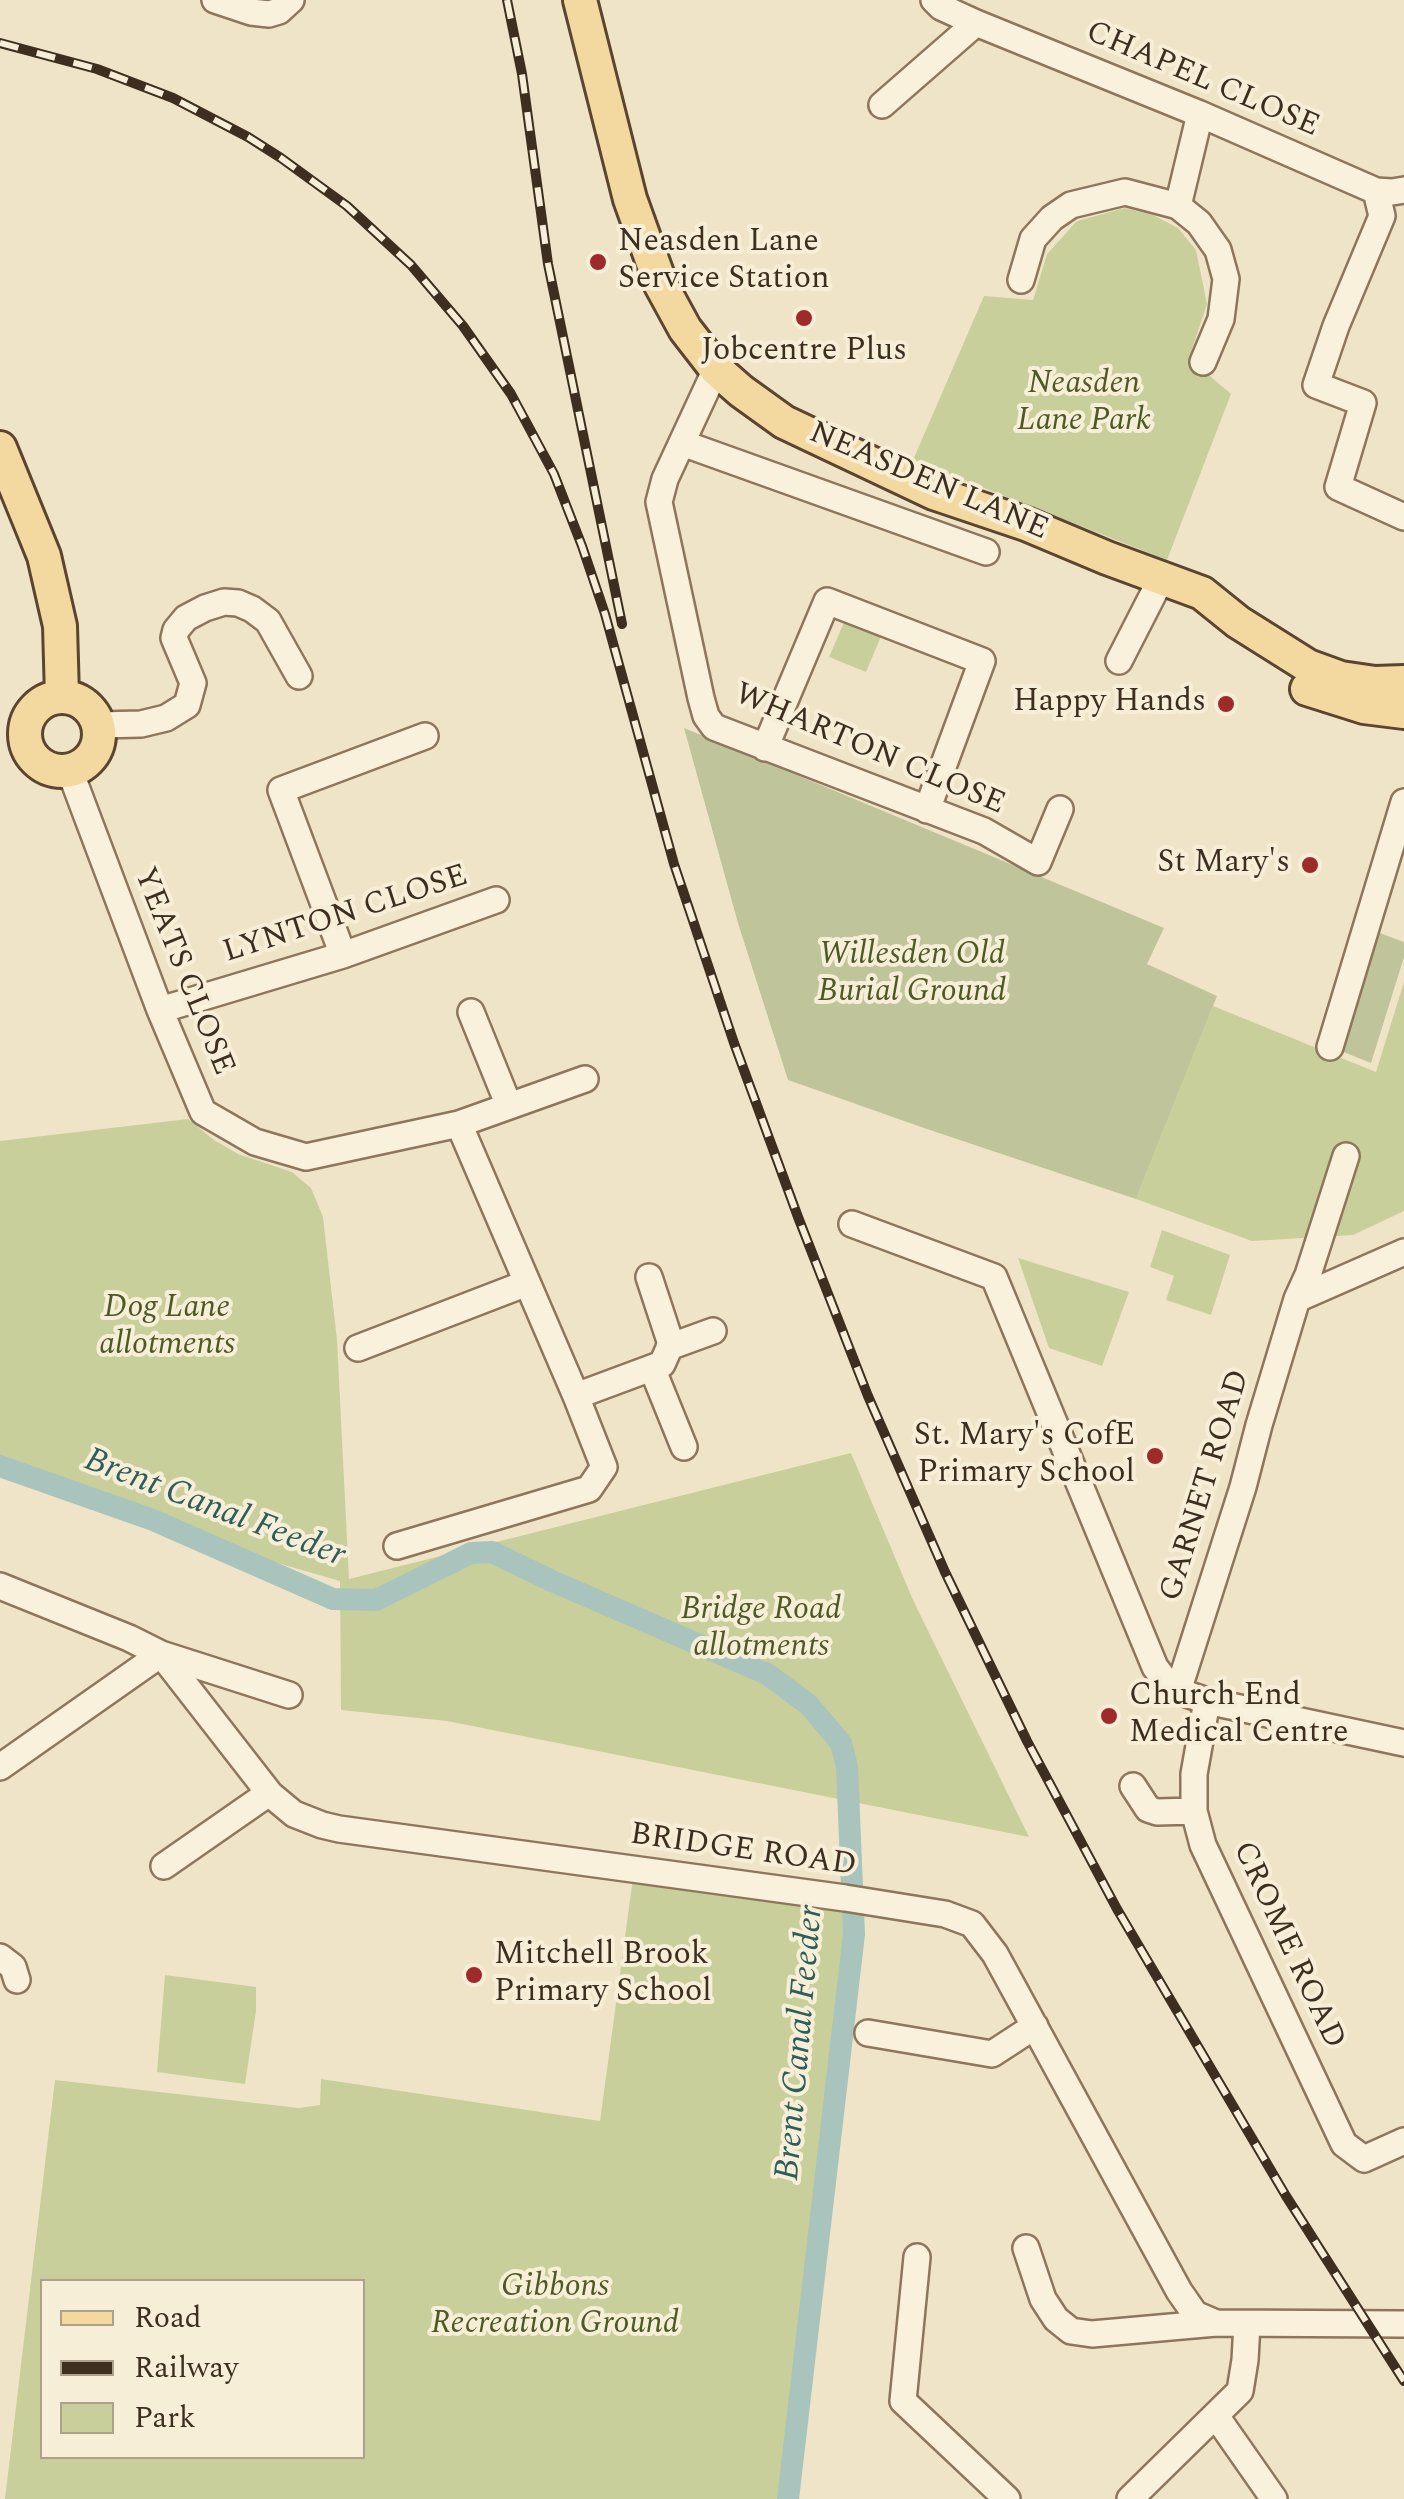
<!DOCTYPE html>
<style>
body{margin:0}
#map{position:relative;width:1404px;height:2499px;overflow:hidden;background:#f0e4c8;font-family:Spectral,serif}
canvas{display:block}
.legend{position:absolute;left:40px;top:2279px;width:325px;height:180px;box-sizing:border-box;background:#f7eed8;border:2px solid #ada18e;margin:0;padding:12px 18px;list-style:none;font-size:30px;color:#3d2e20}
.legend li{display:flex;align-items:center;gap:20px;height:50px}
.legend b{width:50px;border:2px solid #ada18e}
</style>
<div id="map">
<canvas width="1404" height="2499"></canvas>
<ul class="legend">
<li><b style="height:12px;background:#f3d9a0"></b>Road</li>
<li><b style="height:12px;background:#3d2e20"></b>Railway</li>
<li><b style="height:28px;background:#c9cf9b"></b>Park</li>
</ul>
</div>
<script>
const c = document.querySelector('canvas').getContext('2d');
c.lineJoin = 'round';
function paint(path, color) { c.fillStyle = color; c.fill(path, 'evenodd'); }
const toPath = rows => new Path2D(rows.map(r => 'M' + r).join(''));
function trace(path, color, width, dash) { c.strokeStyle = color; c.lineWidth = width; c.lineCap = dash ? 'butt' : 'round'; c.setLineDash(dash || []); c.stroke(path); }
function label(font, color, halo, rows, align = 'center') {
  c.font = font + ' Spectral,serif'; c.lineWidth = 8; c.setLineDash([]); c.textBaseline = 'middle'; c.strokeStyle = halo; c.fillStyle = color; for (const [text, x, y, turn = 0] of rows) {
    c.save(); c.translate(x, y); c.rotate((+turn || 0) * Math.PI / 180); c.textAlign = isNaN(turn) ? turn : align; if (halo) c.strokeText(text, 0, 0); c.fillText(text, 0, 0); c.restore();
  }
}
const green = toPath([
 [1125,208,1153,215,1178,228,1196,250,1207,304,1189,358,1231,394,1167,560,913,460,984,296,1033,300,1047,254,1077,221],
 [846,618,882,634,866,672,829,657],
 [1404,982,1404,1211,1353,1235,1252,1241,1136,1199,1213,1006,1376,1072],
 [188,1119,214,1140,238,1154,292,1172,311,1188,323,1217,337,1340,349,1579,851,1453,913,1600,1029,1837,447,1721,341,1710,340,1581,253,1556,171,1520,0,1457,0,1141],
 [1162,1230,1230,1255,1211,1315,1166,1300,1174,1276,1150,1267],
 [1018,1258,1129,1292,1102,1366,1049,1348],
 [633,1878,856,1907,860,1940,793,2499,5,2499,55,2080,299,2108,320,2105,321,2079,600,2121],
 [42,2282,362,2282,362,2456,42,2456],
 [165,1975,256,1987,256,2011,245,2084,157,2072]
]);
const cemetery = toPath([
 [684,728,1164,928,1147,964,1217,996,1136,1199,924,1128,788,1080,738,923],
 [1377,932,1404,942,1404,957,1371,1063,1336,1049]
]);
const canal = toPath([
 [0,1466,153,1520,333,1599,376,1600,471,1553,492,1552,552,1581,767,1674,808,1704,841,1743,847,1767,854,1934,788,2499]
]);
const minor = toPath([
 [215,0,251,12,269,14,279,11,291,0],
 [934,0,941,7,976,23,1200,114,1376,191,1392,192,1404,190],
 [882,105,976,23],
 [1376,191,1382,216,1336,326,1316,385,1363,403,1338,487,1404,517],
 [1178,206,1200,114],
 [1021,280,1033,239,1052,218,1071,205,1125,192,1178,206,1199,223,1218,250,1226,279,1221,319,1203,362],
 [716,369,665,479,659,502,701,698,706,716,714,727,984,831,1038,862,1060,809],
 [682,443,986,552],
 [1119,661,1161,579],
 [98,725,141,724,166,718,187,705,193,683,174,638,176,630,186,618,205,608,224,602,238,603,252,609,268,621,299,676],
 [765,748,827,601,982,661,927,810],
 [70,771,160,1010,203,1112,255,1142,306,1157,459,1124,576,1396,604,1467,589,1489,397,1546],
 [343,955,281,790,425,736],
 [160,1010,343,955,496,900],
 [471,1012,509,1106],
 [1330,1047,1404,802],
 [459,1124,585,1079],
 [852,1224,994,1277,1155,1667,1167,1683,1178,1691,1207,1701,1404,1743],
 [1297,1299,1404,1252],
 [669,1347,713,1331],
 [358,1348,527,1283],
 [652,1368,684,1447],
 [576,1396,662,1364,671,1344,649,1277],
 [0,1586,129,1638,161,1654,289,1695],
 [161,1654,270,1794,294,1814,322,1825,339,1829,845,1898,945,1914,972,1924,995,1954,1179,2291,1195,2314,1216,2323,1404,2324],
 [1178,1691,1243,1487,1259,1425,1297,1299,1308,1275,1346,1156],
 [1207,1701,1194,1774,1194,1811,1203,1845,1344,2144,1364,2159,1404,2141],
 [0,1767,161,1654],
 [1133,1786,1148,1809,1157,1812,1194,1811],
 [164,1866,269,1793],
 [0,1957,13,1967,17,1980],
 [868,2033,992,2054,1035,2026],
 [1026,2248,1043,2299,1056,2319,1071,2331,1092,2334,1216,2323],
 [917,2257,903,2401,1007,2499],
 [1216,2416,1274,2499],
 [1130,2499,1240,2391,1245,2360,1247,2324]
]);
const major = toPath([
 [580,0,630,199,661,285,685,329,716,369,741,391,784,422,934,493,1026,524,1107,558,1202,593,1238,622,1308,666,1341,678,1375,683,1404,682],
 [0,448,44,556,60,626,62,696],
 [1307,689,1364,707,1404,712],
 '25 734a37 37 0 1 1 74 0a37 37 0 1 1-74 0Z'
]);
const rail = toPath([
 [507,0,522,74,548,264,622,624],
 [0,43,97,69,173,98,248,137,281,158,347,206,411,265,463,326,511,394,554,474,582,546,605,614,674,864,734,1043,798,1217,868,1396,945,1572,1027,1741,1117,1909,1286,2196,1404,2381]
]);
const markers = [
 [598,262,10,"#9e2a2b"],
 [804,318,10,"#9e2a2b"],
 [1226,704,10,"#9e2a2b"],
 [1310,865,10,"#9e2a2b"],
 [1155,1456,10,"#9e2a2b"],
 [1109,1716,10,"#9e2a2b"],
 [474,1975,10,"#9e2a2b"]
];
const streetNames = [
 ["CHAPEL CLOSE",1202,81,23],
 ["NEASDEN LANE",928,483,23],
 ["WHARTON CLOSE",869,751,23],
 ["LYNTON CLOSE",346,916,-18],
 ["YEATS CLOSE",182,972,68],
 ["GARNET ROAD",1207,1486,-73],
 ["BRIDGE ROAD",743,1852,8],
 ["CROME ROAD",1287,1946,65]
];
const poiNames = [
 ["Neasden Lane",618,244],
 ["Service Station",618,281],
 ["Jobcentre Plus",804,353,"center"],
 ["Happy Hands",1206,704,"right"],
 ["St Mary's",1290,865,"right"],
 ["St. Mary's CofE",1135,1438,"right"],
 ["Primary School",1135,1475,"right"],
 ["Church End",1129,1698],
 ["Medical Centre",1129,1735],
 ["Mitchell Brook",494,1957],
 ["Primary School",494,1994]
];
const parkNames = [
 ["Neasden",1084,386],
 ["Lane Park",1084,423],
 ["Willesden Old",912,957],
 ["Burial Ground",912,994],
 ["Dog Lane",167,1310],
 ["allotments",167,1347],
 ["Bridge Road",761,1612],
 ["allotments",761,1649],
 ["Gibbons",555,2289],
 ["Recreation Ground",555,2326]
];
const waterNames = [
 ["Brent Canal Feeder",214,1510,21],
 ["Brent Canal Feeder",802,2043,-85]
];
paint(green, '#c9cf9b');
paint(cemetery, '#bfc49a');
trace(canal, '#a9c4bc', 22);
trace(minor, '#8d765c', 30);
trace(major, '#5b4430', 38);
trace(minor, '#faf1dc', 25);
trace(major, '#f3d9a0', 32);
trace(rail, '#3d2e20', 10);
trace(rail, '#f7eed8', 6, [19]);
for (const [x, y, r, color] of markers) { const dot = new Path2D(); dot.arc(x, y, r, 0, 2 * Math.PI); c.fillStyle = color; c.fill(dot); trace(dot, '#f7eed8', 4); }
label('32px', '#3d2e20', '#f7eed8', streetNames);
label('32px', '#3d2e20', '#f7eed8', poiNames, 'left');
label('italic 32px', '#4d5a26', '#f7eed8', parkNames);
label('italic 35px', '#2f5d5a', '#f7eed8', waterNames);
</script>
